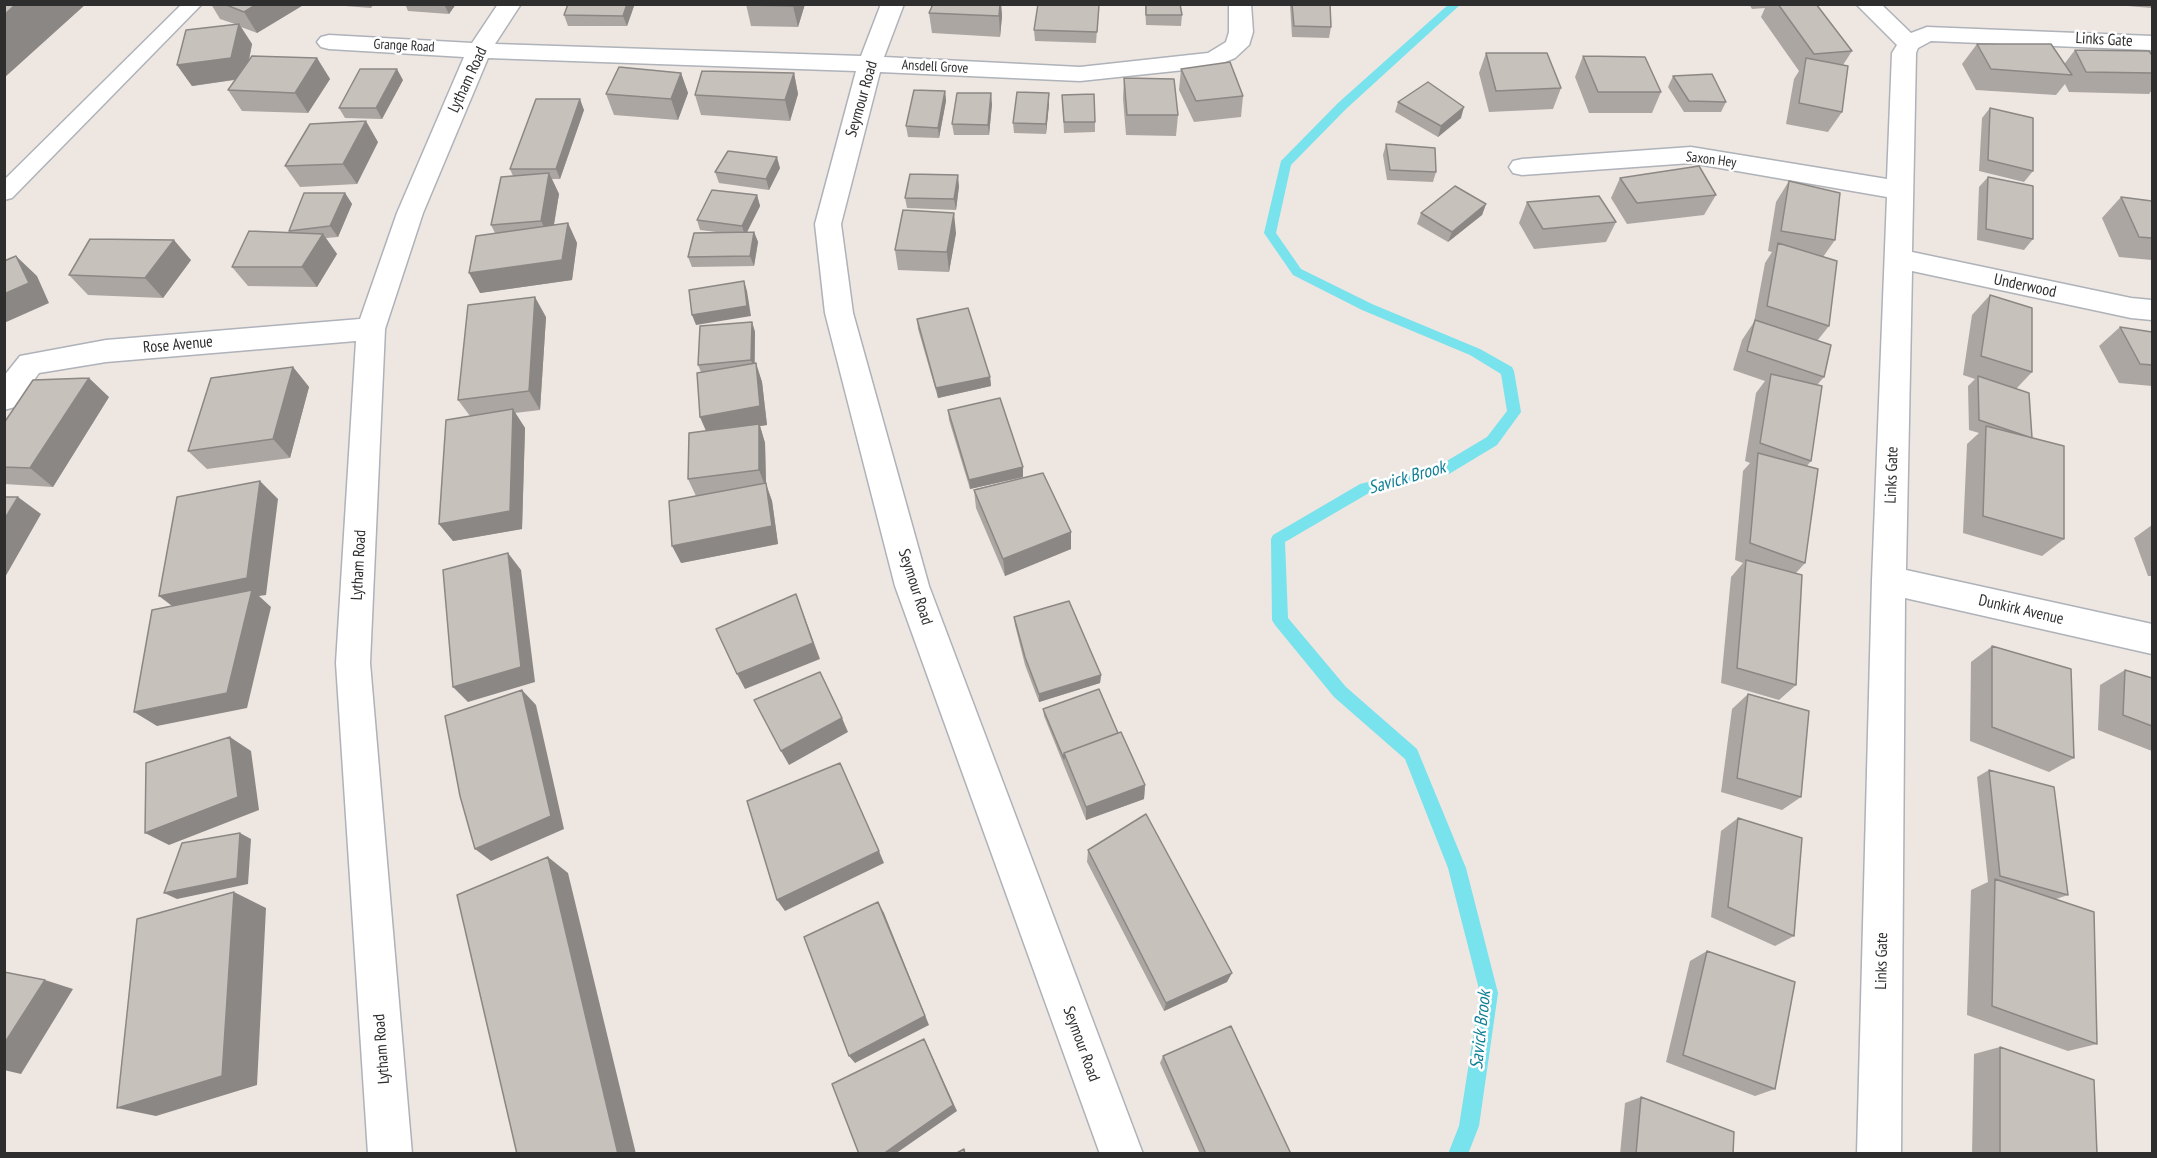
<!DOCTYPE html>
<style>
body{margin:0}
#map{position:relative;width:2157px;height:1158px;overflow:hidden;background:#eee6e1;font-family:"PT Sans Narrow",sans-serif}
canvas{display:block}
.frame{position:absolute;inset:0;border:6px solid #2e2e2e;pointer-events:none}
</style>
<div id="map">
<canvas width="2157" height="1158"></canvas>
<div class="frame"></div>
</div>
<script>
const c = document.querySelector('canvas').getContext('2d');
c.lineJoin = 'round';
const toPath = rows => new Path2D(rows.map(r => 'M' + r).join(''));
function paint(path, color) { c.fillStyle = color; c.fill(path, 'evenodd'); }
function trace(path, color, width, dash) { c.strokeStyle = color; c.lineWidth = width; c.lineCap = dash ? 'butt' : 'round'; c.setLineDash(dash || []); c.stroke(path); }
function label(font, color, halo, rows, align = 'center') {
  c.font = font + ' "PT Sans Narrow",sans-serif'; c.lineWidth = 5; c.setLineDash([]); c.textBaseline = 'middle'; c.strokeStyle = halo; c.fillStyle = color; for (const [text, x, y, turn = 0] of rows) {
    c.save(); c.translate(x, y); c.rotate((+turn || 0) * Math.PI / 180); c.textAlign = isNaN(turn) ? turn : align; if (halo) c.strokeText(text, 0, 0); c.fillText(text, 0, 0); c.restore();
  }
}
const stream = toPath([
 [1449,4,1461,4,1346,109,1291,165,1276,233,1301,269,1372,304,1480,349,1512,367,1514,371,1521,412,1497,445,1449,474,1369,493,1285,542,1288,618,1346,687,1417,749,1466,868,1498,993,1479,1126,1468,1154,1448,1154,1459,1126,1480,993,1448,868,1405,759,1334,697,1275,625,1272,620,1271,539,1273,535,1360,484,1440,465,1487,437,1507,411,1501,374,1470,355,1362,310,1293,275,1264,233,1281,161,1338,103,1449,4]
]);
const lane = toPath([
 [182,4,202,4,12,198,4,200,4,180,182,4]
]);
const street = toPath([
 [498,4,521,4,495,44,861,56,881,4,904,4,884,57,1080,67,1208,53,1226,42,1229,32,1229,4,1251,4,1253,32,1249,45,1235,58,1213,67,1080,81,880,72,841,224,853,313,929,586,1143,1154,1100,1154,895,586,825,313,815,224,856,71,488,58,423,213,385,329,370,663,412,1154,368,1154,336,663,356,341,106,362,39,373,15,407,4,410,4,376,20,356,106,340,360,319,397,213,464,57,329,49,321,47,317,42,321,37,329,35,472,43,498,4],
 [1856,4,1881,4,1911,33,1927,27,2152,36,2152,50,1931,41,1918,48,1916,53,1912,252,2131,298,2152,300,2152,320,2131,318,1912,271,1906,570,2152,624,2152,654,1905,598,1901,1154,1857,1154,1872,580,1887,197,1691,163,1522,175,1513,173,1509,167,1513,161,1522,159,1691,147,1887,179,1892,53,1897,45,1856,4]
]);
const wall = toPath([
 [211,4,305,4,257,33,241,27,252,44,249,61,317,58,330,79,308,113,242,111,228,90,235,80,192,86,177,65,235,24,220,19],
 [319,4,374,4,371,8],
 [405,4,456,4,449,14,408,11],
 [746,4,805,4,798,27,751,26],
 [933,4,1001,4,1002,16,1000,37,932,33,929,13],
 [1145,4,1180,4,1182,15,1181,26,1146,25],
 [1290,4,1330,4,1331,27,1329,38,1292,37],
 [1749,4,1816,4,1852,51,1843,65,1842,112,1828,132,1786,124,1794,79,1799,71,1761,17,1765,8,1752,9],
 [2103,4,2152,4,2152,8],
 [1099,5,1096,43,1035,41,1034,30],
 [634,6,627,26,568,26,564,15],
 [1977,44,2065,63,2075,50,2152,55,2152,90,2149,94,2069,92,2065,84,2056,95,1976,90,1962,64],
 [1486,53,1561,88,1553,109,1489,112,1479,73],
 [1583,56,1661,92,1652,113,1589,113,1575,77],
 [1181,69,1243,96,1241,117,1194,122,1179,90],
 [681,73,688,93,678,120,614,115,606,94],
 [794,73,798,94,790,121,701,115,695,95],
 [1673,76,1726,102,1721,112,1684,112,1668,87],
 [1124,78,1178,115,1176,136,1126,135,1123,99],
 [403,80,382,119,345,118,339,108],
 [945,91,946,101,939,138,908,137,906,126],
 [1049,93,1049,104,1046,134,1014,133,1013,123],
 [1062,95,1095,122,1095,132,1064,133],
 [1398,102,1461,118,1438,137,1395,112],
 [992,104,989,135,954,135,952,124],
 [1990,108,2033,171,2024,182,1979,171,1982,118],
 [584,110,560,179,552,179,559,194,554,225,568,223,577,243,572,280,480,293,495,233,491,225,513,176,510,169],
 [378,142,357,184,300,187,285,166],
 [1386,144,1436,172,1433,182,1387,180,1383,155],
 [780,168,769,190,719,183,715,172],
 [1988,177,2033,239,2024,250,1977,240,1979,187],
 [1620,178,1716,195,1704,215,1627,224,1611,198],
 [1789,181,1835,240,1823,257,1829,326,1817,341,1824,377,1817,385,1811,461,1807,466,1805,563,1796,573,1796,685,1779,700,1721,683,1731,577,1743,563,1735,560,1743,471,1750,463,1745,461,1756,393,1765,381,1733,370,1742,340,1754,322,1765,263,1772,252,1768,251,1776,202],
 [959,186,956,210,907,208,905,198],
 [345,193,352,204,338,237,326,238,337,254,317,287,248,286,232,267,290,233,289,231],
 [757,195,760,206,747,232,754,232,758,242,754,266,692,267,688,257,716,232,700,230,697,220],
 [2121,197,2152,201,2152,260,2119,257,2102,218],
 [1527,202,1616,222,1606,242,1534,249,1519,223],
 [1486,204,1482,215,1448,242,1417,224,1421,213],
 [956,233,949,272,898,270,895,250],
 [191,260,163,298,88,295,69,275],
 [1990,295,2032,372,2016,389,2064,539,2042,556,1963,533,1967,444,1979,433,1969,430,1968,386,1975,379,1963,375,1972,315],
 [546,317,540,410,515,413,525,428,522,529,453,541,439,524,470,416,458,400],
 [917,319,990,377,991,386,938,398,918,329],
 [752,322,755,332,755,363,762,382,767,425,760,426,765,443,766,484,772,501,778,544,681,563,696,496,688,479,706,431,700,417,701,372,698,365],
 [2120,327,2152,332,2152,386,2119,383,2099,346],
 [293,367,309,387,290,458,207,469,188,451],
 [109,397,53,487,4,484,4,423],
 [948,410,1023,477,970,489,949,420],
 [974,490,1071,549,1005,576,976,508],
 [2152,525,2152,576,2148,576,2134,538],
 [1014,617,1101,675,1100,683,1039,702,1025,665,1015,625],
 [1992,646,2074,758,2049,772,1970,741,1971,662],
 [2125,670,2152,678,2152,751,2098,730,2100,685],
 [1748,694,1801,797,1782,810,1721,792,1732,709],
 [1043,709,1118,733,1145,785,1144,799,1086,820,1044,716],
 [1989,770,2068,895,2056,899,2097,1044,2068,1051,1967,1015,1971,890,1988,882,1977,777],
 [1738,818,1794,936,1775,946,1711,917,1721,831],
 [1088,850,1227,982,1164,1011,1087,862],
 [1707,951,1775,1089,1755,1096,1666,1062,1690,961],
 [2000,1047,2097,1154,1972,1154,1974,1054],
 [1163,1056,1291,1154,1200,1154,1160,1063],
 [1641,1097,1733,1154,1620,1154,1625,1103]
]);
const shadedWall = toPath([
 [16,4,86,4,4,78,4,15],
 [257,4,305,4,257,33,244,12],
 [444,4,456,4,449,14],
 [627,4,634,4,634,6,627,26,623,16],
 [793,4,805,4,798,27,793,6],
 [1000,4,1001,4,1002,16,1000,37,999,16],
 [239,24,252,44,245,78,192,86,177,65],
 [317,58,330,79,308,113,295,93],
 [397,69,403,80,382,119,376,108],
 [681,73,688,93,678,120,671,99],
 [794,73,798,94,790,121,785,100],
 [945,91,946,101,939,138,938,128],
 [991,93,992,104,989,135,988,125],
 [1049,93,1049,104,1046,134,1046,124],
 [580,99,584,110,560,179,556,169],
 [1464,107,1461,118,1438,137,1441,126],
 [366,121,378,142,357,184,343,164],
 [777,157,780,168,769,190,766,179],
 [549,173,559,194,551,241,541,221],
 [958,175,959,186,956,210,954,199],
 [345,193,352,204,338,237,330,226],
 [757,195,760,206,745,236,742,226],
 [1486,204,1482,215,1448,242,1452,232],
 [954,213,956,233,949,272,947,252],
 [568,223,577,243,572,280,480,293,469,273],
 [754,232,758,242,754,266,750,256],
 [323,234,337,254,317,287,302,267],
 [174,240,191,260,163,298,145,278],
 [16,256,37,276,49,303,4,323,4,294],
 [744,281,747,291,751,316,696,325,692,315],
 [535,297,546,317,540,410,529,391],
 [752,322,755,332,754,370,751,360],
 [756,363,762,382,767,425,760,426,765,443,766,484,772,501,778,544,681,563,672,546,766,488,759,470,708,435,700,417],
 [293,367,309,387,290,458,273,439],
 [990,377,991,386,938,398,936,388],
 [89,378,109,397,53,487,30,468],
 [513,409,525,428,522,529,453,541,439,524],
 [1023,467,1023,477,970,489,969,480],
 [260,481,278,499,266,595,259,596,271,607,247,708,157,726,134,712,180,612,159,596],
 [18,497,41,514,4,579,4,520],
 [1071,532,1071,549,1005,576,1003,559],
 [508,553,521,570,535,682,468,702,453,687],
 [796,594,820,659,745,689,737,674],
 [1101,675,1100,683,1039,702,1039,694],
 [522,690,536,705,564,829,491,861,475,849],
 [842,718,848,732,789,765,781,751],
 [230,737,251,751,259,810,169,845,145,833],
 [1145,785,1144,799,1086,820,1086,807],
 [240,833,251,839,248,884,177,899,164,893],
 [879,851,884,863,785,911,777,900],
 [548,857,568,873,636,1154,618,1154],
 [234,892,266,908,257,1085,156,1116,117,1108],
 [878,902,884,913,929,1025,855,1063,849,1056],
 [1232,973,1227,982,1164,1011,1166,1003],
 [45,980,73,989,21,1074,4,1070,4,1044],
 [924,1039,928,1047,957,1111,895,1154,883,1154]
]);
const building = toPath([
 [4,4,16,4,4,15,4,4],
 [224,4,257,4,244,12,224,4],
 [568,4,627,4,623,16,564,15,568,4],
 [746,4,793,4,793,6,745,5,746,4],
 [933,4,1000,4,999,16,929,13,933,4],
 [1038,4,1099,5,1097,32,1034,30,1038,4],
 [1146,4,1180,4,1182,15,1146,15,1146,4],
 [1292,4,1330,4,1331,27,1294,26,1292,4],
 [1778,4,1816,4,1852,51,1814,54,1778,4],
 [239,24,231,58,177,65,186,30,239,24],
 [1977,44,2051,44,2072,75,1991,69,1977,44],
 [2075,50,2149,51,2152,55,2152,73,2086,72,2075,50],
 [1486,53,1547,53,1561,88,1496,91,1486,53],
 [252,56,317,58,295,93,228,90,252,56],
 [1583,56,1645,57,1661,92,1598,92,1583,56],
 [1806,58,1848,66,1842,112,1799,103,1806,58],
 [1230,62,1243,96,1196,101,1181,69,1230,62],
 [619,67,681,73,671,99,606,94,619,67],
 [360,69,397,69,376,108,339,108,360,69],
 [702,71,794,73,785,100,695,95,702,71],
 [1712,74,1726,102,1689,101,1673,76,1712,74],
 [1124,78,1174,79,1178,115,1127,115,1124,78],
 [1428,82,1464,107,1441,126,1398,102,1428,82],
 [914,90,945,91,938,128,906,126,914,90],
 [1017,92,1049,93,1046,124,1013,123,1017,92],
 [957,93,991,93,988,125,952,124,957,93],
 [1094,94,1095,122,1064,122,1062,95,1094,94],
 [536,99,580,99,556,169,510,169,536,99],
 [1990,108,2033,118,2033,171,1988,160,1990,108],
 [366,121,343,164,285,166,310,124,366,121],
 [1386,144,1435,148,1436,172,1390,170,1386,144],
 [728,151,777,157,766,179,715,172,728,151],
 [1699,166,1716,195,1637,203,1620,178,1699,166],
 [549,173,541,221,491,225,501,177,549,173],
 [910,174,958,175,954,199,905,198,910,174],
 [1988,177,2033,186,2033,239,1986,229,1988,177],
 [1789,181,1840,193,1835,240,1781,231,1789,181],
 [1455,186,1486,204,1452,232,1421,213,1455,186],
 [712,190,757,195,742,226,697,220,712,190],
 [304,193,345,193,330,226,289,231,304,193],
 [1599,196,1616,222,1543,229,1527,202,1599,196],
 [2121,197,2152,201,2152,238,2139,237,2121,197],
 [903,210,954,213,947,252,895,250,903,210],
 [568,223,562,260,469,273,476,236,568,223],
 [249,231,323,234,302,267,232,267,249,231],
 [754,232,750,256,688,257,694,233,754,232],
 [90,239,174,240,145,278,69,275,90,239],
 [1778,243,1837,261,1829,326,1767,306,1778,243],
 [16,256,29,283,4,294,4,261,16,256],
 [744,281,747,306,692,315,689,290,744,281],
 [1990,295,2032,308,2032,372,1981,356,1990,295],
 [535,297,529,391,458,400,468,305,535,297],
 [968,308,990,377,936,388,917,319,968,308],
 [1755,320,1831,345,1824,377,1747,351,1755,320],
 [752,322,751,360,698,365,700,326,752,322],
 [2120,327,2152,332,2152,365,2140,364,2120,327],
 [756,363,760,406,700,417,697,373,756,363],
 [293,367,273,439,188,451,211,378,293,367],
 [1771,374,1822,386,1811,461,1760,443,1771,374],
 [1978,376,2029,393,2032,438,1979,420,1978,376],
 [89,378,30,468,4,467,4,423,33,380,89,378],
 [1000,398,1023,467,969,480,948,410,1000,398],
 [513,409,510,511,439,524,446,420,513,409],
 [759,424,759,470,688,479,689,433,759,424],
 [1986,426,2064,446,2064,539,1983,516,1986,426],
 [1758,453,1818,469,1805,563,1750,543,1758,453],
 [1043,473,1071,532,1003,559,974,490,1043,473],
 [260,481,247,578,159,596,177,497,260,481],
 [766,483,772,526,672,546,669,501,766,483],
 [4,497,18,497,4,520,4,497],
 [508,553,521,667,453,687,443,570,508,553],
 [1746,560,1802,575,1796,685,1737,668,1746,560],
 [252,590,227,693,134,712,152,610,252,590],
 [796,594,813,643,737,674,716,629,796,594],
 [1069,601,1101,675,1039,694,1025,657,1014,617,1069,601],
 [1992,646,2071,669,2074,758,1992,727,1992,646],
 [2125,670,2152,678,2152,726,2123,715,2125,670],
 [820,672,842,718,781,751,754,700,820,672],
 [1099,689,1118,733,1064,753,1064,759,1043,709,1099,689],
 [522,690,551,816,475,849,460,796,445,716,522,690],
 [1748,694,1809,711,1801,797,1737,778,1748,694],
 [1121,732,1145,785,1086,807,1064,753,1121,732],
 [230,737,238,797,145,833,146,763,230,737],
 [840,763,879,851,777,900,747,801,840,763],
 [1989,770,2054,787,2068,895,2000,876,1989,770],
 [1146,814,1232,973,1166,1003,1088,850,1146,814],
 [1738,818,1802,838,1794,936,1728,907,1738,818],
 [240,833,237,878,164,893,182,843,240,833],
 [548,857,618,1154,517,1154,457,895,548,857],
 [1995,879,2094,912,2097,1044,1992,1006,1995,879],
 [234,892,222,1076,117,1108,137,919,234,892],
 [878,902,925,1016,849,1056,804,937,878,902],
 [1707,951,1795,982,1775,1089,1683,1055,1707,951],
 [4,972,45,980,4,1044,4,972],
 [1231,1026,1291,1154,1206,1154,1163,1056,1231,1026],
 [924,1039,953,1105,883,1154,859,1154,832,1084,924,1039],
 [2000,1047,2094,1080,2097,1154,2000,1154,2000,1047],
 [1641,1097,1734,1132,1733,1154,1636,1154,1641,1097],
 [964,1149,965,1154,955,1154,964,1149]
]);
const farStreetnames = [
 ["Grange Road",404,46,3],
 ["Ansdell Grove",935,67,3],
 ["Saxon Hey",1711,160,7]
];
const streetNames = [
 ["Links Gate",2104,40,3],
 ["Lytham Road",468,80,-65],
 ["Seymour Road",862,99,-74],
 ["Underwood",2025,286,12],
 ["Rose Avenue",178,345,-5],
 ["Links Gate",1892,475,-88],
 ["Lytham Road",359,565,-87],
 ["Seymour Road",915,587,72],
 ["Dunkirk Avenue",2021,610,13],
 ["Links Gate",1882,961,-89],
 ["Seymour Road",1081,1044,70],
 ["Lytham Road",382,1049,-94]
];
const waterNames = [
 ["Savick Brook",1407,478,-16],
 ["Savick Brook",1481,1030,-84]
];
paint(stream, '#78e2ed');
trace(lane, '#aeb2b9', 3);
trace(street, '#aeb2b9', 3);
paint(lane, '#fff');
paint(street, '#fff');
paint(wall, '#aba6a2');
paint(shadedWall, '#8b8784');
paint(building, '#c7c1bc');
trace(building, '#8b8784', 1.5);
label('14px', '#2e2e2e', '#fff', farStreetnames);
label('16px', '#2e2e2e', '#fff', streetNames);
label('italic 18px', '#118097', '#fff', waterNames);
</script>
